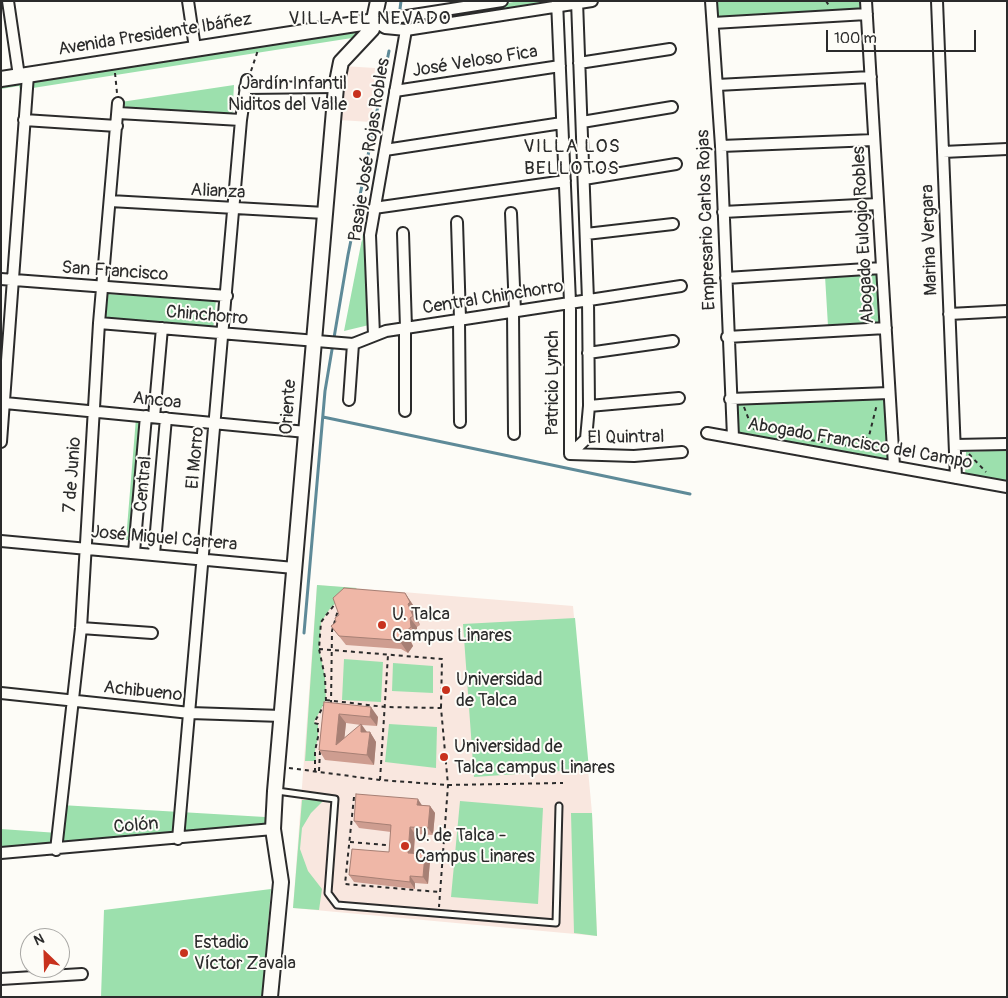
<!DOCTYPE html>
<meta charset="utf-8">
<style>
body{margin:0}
#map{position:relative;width:1008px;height:998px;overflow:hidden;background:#fdfcf7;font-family:Pangolin,sans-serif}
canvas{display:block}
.frame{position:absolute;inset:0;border:2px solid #2b2b2b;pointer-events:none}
.north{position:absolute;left:20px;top:928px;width:50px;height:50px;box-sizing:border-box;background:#fdfcf7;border:1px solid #a9a8a5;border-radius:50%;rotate:336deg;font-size:14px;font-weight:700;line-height:20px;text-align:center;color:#2b2b2b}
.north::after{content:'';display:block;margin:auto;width:18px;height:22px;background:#c8321e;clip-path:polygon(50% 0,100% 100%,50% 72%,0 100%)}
.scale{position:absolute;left:826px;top:30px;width:150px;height:22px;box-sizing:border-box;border:2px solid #2b2b2b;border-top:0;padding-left:6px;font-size:15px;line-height:18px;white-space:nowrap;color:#2b2b2b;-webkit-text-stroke:4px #fdfcf7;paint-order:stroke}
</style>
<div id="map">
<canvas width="1008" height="998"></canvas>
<div class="frame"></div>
<div class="north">N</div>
<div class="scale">100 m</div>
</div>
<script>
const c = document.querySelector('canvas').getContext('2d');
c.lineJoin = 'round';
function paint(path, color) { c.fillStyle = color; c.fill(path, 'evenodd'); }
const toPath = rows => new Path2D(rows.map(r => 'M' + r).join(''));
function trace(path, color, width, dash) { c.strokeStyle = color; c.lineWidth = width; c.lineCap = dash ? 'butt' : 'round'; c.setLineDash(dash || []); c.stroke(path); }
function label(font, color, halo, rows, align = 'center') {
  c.font = font + ' Pangolin,sans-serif'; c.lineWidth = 4; c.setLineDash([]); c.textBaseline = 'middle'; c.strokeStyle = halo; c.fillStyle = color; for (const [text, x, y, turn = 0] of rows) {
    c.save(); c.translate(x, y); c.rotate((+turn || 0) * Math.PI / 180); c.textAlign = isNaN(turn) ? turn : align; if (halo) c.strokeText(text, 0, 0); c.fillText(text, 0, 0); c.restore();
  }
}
const built = toPath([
 [343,66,375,68,371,122,339,120],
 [317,585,573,606,592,813,597,936,293,908]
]);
const green = toPath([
 [520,1,588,1,20,90,19,86,1,89,1,81],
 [715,1,862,1,863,10,716,19],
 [234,85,232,120,121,111,121,102],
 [363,234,369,325,344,331],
 [877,272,882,324,828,326,825,276],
 [107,294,216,300,213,331,104,321],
 [886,398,889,460,738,433,736,402],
 [136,418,149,419,140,540,126,540],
 [1007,450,1007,483,965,476,966,452],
 [317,585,357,588,331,607,321,622,319,649,325,677,326,700,314,722,318,724,318,737,315,751,316,761,305,761],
 [575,618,589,769,474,777,463,624],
 [344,659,383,662,381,702,342,700],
 [393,663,433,666,433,693,392,691],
 [389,724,437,727,436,768,385,762],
 [302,800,324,800,311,813,302,828,300,849,308,871,322,889,319,910,293,908],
 [460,801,543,808,538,904,451,897],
 [61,805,265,817,266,827,1,849,1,829,58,833],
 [571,813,592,813,597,936,574,933],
 [271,889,262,997,101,997,104,910]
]);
const stream = toPath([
 [400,9,401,1],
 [323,417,690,494],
 [304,633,325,391,348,255,389,51]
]);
const path = toPath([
 [826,1,830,7],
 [251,71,258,50],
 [115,73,117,93],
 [744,407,752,428,760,432],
 [803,439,849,446,860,445,869,436,877,404],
 [969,454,986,472],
 [319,649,442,659,441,708],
 [326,700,385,707,441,708,448,785,439,907],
 [326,701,325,677,319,649,321,622,335,604],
 [331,704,332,631,338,610],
 [289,768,380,780,448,785,563,783],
 [319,771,320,751],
 [315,772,315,751,318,737,318,724,314,723,324,705],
 [380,780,388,655],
 [354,797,345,884,439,892],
 [350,842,386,845]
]);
const lane = toPath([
 [277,791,335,799,328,893,337,905,556,923,559,806]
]);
const street = toPath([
 [8,1,19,76],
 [188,1,195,48],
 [557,1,570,302,570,454],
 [711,1,721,146,733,437],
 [866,1,894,466],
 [937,1,956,478],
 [375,21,385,28,406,30,592,1],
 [375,21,502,1],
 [713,23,867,14],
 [579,63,670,49],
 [717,85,871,77],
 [245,88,336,87],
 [395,91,560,66],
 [118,113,241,120],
 [24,120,117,126],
 [582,122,672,107],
 [721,146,874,140],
 [385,150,562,123],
 [943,152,1007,149],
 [584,179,676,164],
 [110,201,325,213],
 [374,208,565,181],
 [723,212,878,204],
 [511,213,515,311],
 [457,222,460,319],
 [403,233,406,328],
 [586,234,673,224],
 [726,278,882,268],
 [1,279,227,296],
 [513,311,514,434],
 [949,314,1007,311],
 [459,320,460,422],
 [99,323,353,344,386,331,681,286],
 [405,328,405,411],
 [374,335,370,235,406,30],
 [727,337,886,328],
 [588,353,673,341],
 [730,399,889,393],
 [349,400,353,344],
 [5,403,306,432],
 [589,406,679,398],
 [154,417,162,328],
 [707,433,1007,487],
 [1,442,28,75],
 [955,445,1007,444],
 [570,454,586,439,589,406,588,300,577,1],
 [570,454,634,456,682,452],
 [1,541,294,568],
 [134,552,146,416],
 [154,554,166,418],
 [81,628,152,633],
 [1,693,190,713,282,716],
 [178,839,241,120,247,80],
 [56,850,81,628,99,323,118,103],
 [1,853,273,829],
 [1,979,82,974]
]);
const secondary = toPath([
 [1,79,375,21],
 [270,997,281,882,273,829,275,791,336,87,341,62,372,29,378,1]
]);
const wall = toPath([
 [405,593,417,611,415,614,420,625,417,627,417,636,411,642,413,646,408,653,401,649,346,645,331,626,336,622],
 [324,702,378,717,377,726,362,725,367,732,370,732,376,742,374,765,325,760,319,750],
 [346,723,361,725,344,739],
 [422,805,430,806,435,813,433,835,415,834,414,853,425,854,430,861,428,884,415,883,415,889,354,882,349,875,389,852,391,832,359,828,354,821]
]);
const shadedWall = toPath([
 [405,593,417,611,415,614,420,625,413,616,408,604],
 [410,618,417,627,417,636,411,627],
 [405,632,411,642,413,646,408,653,401,643],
 [371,707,378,717,377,726,370,717],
 [339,714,346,723,343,752,336,745],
 [361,724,368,734,361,732],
 [370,732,376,742,374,765,367,755],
 [418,799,423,807,417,805],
 [430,806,435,813,433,835,428,828],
 [410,827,415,834,413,860,408,853],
 [425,854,430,861,428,884,423,877],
 [410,876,415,883,415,889,410,882]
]);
const building = toPath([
 [344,588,405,593,410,602,408,604,413,616,410,618,411,627,405,632,406,637,401,643,395,640,339,636,331,626,336,622,335,618,339,615,333,598,344,588],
 [324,702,371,707,370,717,339,714,336,745,361,724,361,732,370,732,367,755,319,750,324,702],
 [356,794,418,799,417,805,430,806,428,828,410,827,408,853,425,854,423,877,410,876,410,882,349,875,352,849,389,852,391,825,354,821,356,794]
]);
const markers = [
 [357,94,5,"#c8321e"],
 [382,625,5,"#c8321e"],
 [446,690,5,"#c8321e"],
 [444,757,5,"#c8321e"],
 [405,846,5,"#c8321e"],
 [184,953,5,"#c8321e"]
];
const streetNames = [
 ["Avenida Presidente Ibáñez",155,35,-9],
 ["José Veloso Fica",475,62,-9],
 ["Pasaje José Rojas Robles",370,150,-81],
 ["Alianza",218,192,3],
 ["Empresario Carlos Rojas",707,220,-92],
 ["Abogado Eulogio Robles",864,235,-93],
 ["Marina Vergara",930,240,-92],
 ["San Francisco",115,272,4],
 ["Central Chinchorro",493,298,-9],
 ["Chinchorro",207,316,5],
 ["Patricio Lynch",553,383,-90],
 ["Ancoa",157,401,6],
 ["Oriente",289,407,-86],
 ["El Quintral",626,438,-1],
 ["Abogado Francisco del Campo",860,444,10],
 ["El Morro",196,458,-85],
 ["7 de Junio",73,475,-86],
 ["Central",144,484,-85],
 ["José Miguel Carrera",164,539,5],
 ["Achibueno",143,692,6],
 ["Colón",136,826,-5]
];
const poiNames = [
 ["Jardín Infantil",347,84,"right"],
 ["Niditos del Valle",347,105,"right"],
 ["U. Talca",392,615],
 ["Campus Linares",392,636],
 ["Universidad",456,680],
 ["de Talca",456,701],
 ["Universidad de",454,747],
 ["Talca campus Linares",454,768],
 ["U. de Talca -",415,836],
 ["Campus Linares",415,857],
 ["Estadio",194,943],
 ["Víctor Zavala",194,964]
];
const neighbourhoodNames = [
 ["VILLA EL NEVADO",370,19],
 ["VILLA LOS",572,147],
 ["BELLOTOS",572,169]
];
paint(built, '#f9e7df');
paint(green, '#9ce0ad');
trace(stream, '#5e8a98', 3);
trace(lane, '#2b2b2b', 9);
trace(street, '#2b2b2b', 14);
trace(secondary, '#2b2b2b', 18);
trace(path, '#2b2b2b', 2, [4, 4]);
trace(lane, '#fdfcf7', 5);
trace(street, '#fdfcf7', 10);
trace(secondary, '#fdfcf7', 14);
paint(wall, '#ce9d90');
paint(shadedWall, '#a78075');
paint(building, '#efb7a7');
trace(building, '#a78075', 1);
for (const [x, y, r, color] of markers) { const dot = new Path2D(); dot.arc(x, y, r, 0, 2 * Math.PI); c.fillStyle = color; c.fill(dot); trace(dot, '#fdfcf7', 2); }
label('18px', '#2b2b2b', '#fdfcf7', streetNames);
label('18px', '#2b2b2b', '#fdfcf7', poiNames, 'left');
c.letterSpacing = '1px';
label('19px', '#2b2b2b', '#fdfcf7', neighbourhoodNames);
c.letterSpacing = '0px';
</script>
